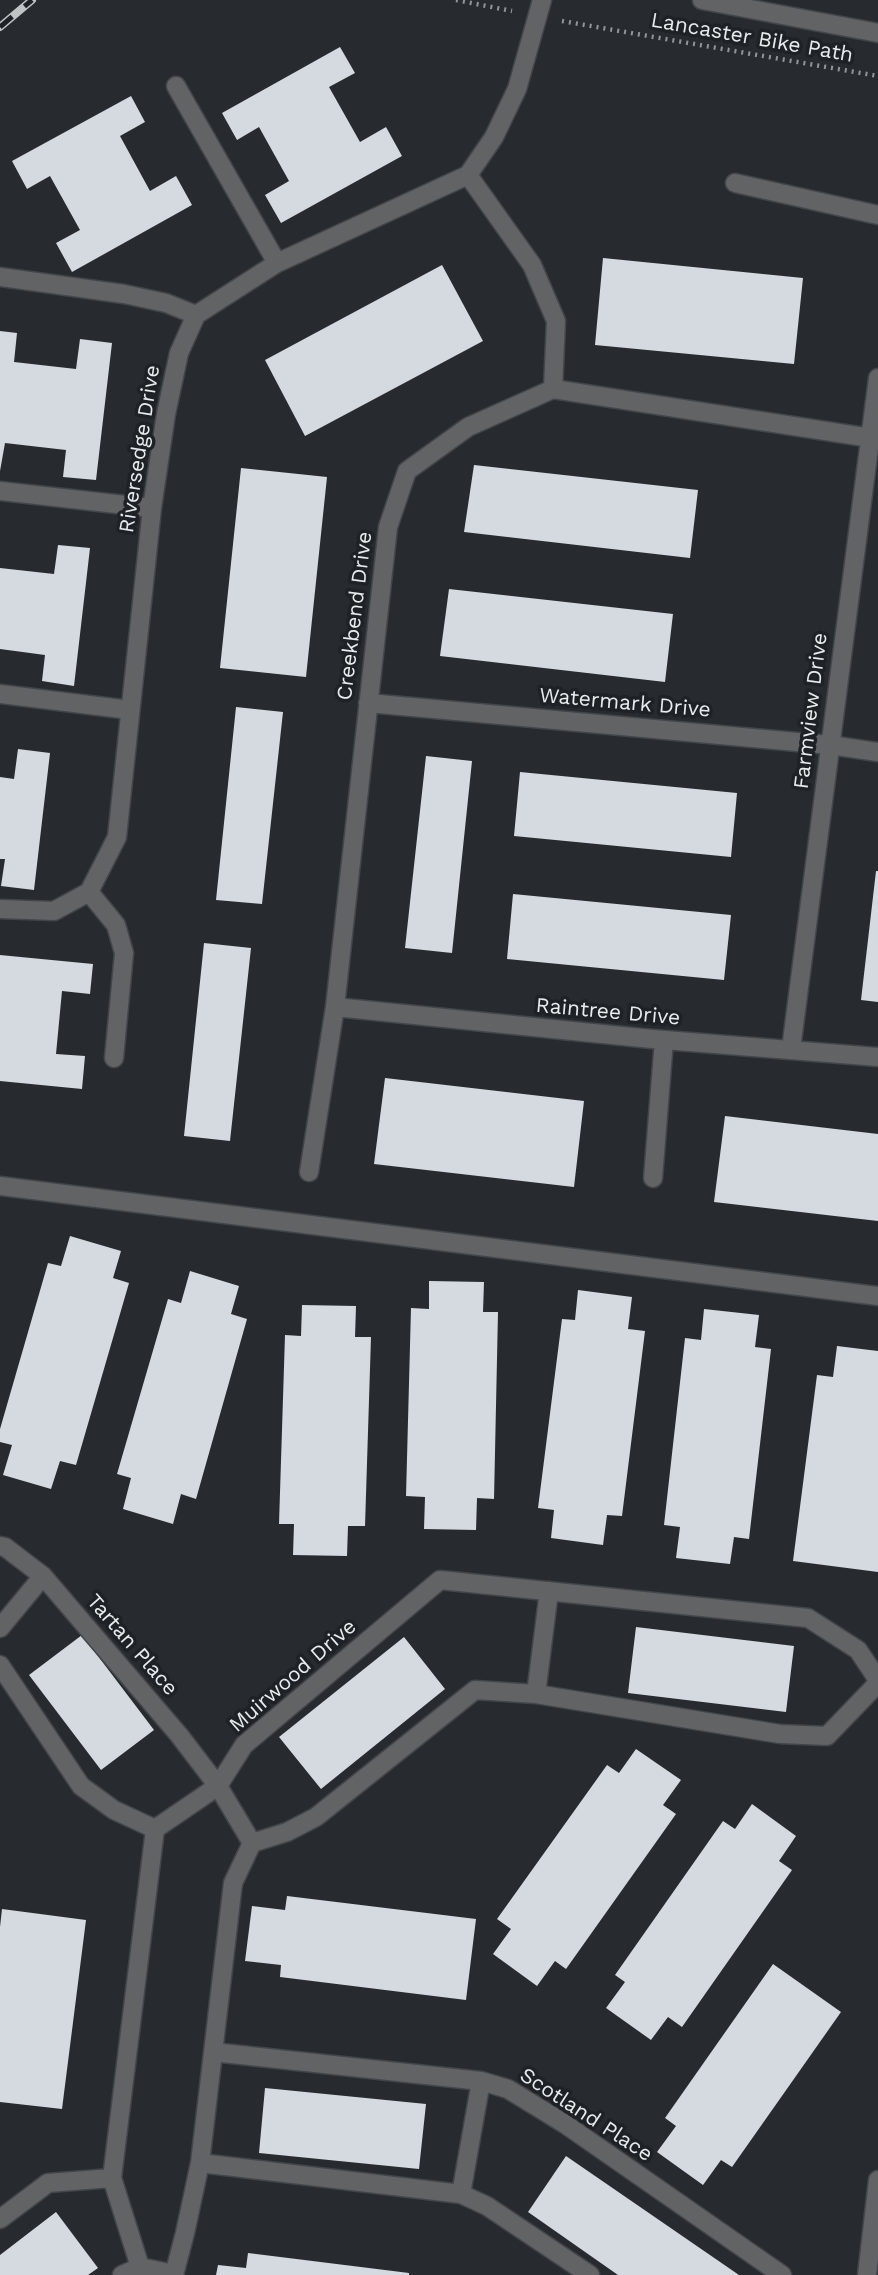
<!DOCTYPE html>
<style>
body{margin:0}
canvas{display:block;background:#272b30}
</style>
<canvas width="878" height="2275"></canvas>
<script>
const ctx = document.querySelector('canvas').getContext('2d');
ctx.lineJoin = 'round';
function fill(path, color) { ctx.fillStyle = color; ctx.fill(path, 'evenodd'); }
const poly = rows => new Path2D(rows.map(r => 'M' + r).join(''));
function strokePath(path, color, width, dash) { ctx.strokeStyle = color; ctx.lineWidth = width; ctx.lineCap = dash ? 'butt' : 'round'; ctx.setLineDash(dash || []); ctx.stroke(path); }
function label(font, color, halo, rows, align = 'center') {
  ctx.font = font + ' "Work Sans",sans-serif'; ctx.lineWidth = 7; ctx.setLineDash([]); ctx.textBaseline = 'middle'; ctx.strokeStyle = halo; ctx.fillStyle = color; for (const [text, x, y, turn = 0] of rows) {
    ctx.save(); ctx.translate(x, y); ctx.rotate((+turn || 0) * Math.PI / 180); ctx.textAlign = isNaN(turn) ? turn : align; if (halo) ctx.strokeText(text, 0, 0); ctx.fillText(text, 0, 0); ctx.restore();
  }
}
fill(poly([
 [340,47,355,73,329,87,360,142,386,127,402,156,281,223,265,195,289,181,259,127,237,140,222,113],
 [131,96,145,122,120,136,150,191,176,176,192,205,72,272,56,243,80,230,50,176,27,189,12,161],
 [603,258,803,278,794,364,595,345],
 [442,265,483,341,305,436,265,360],
 [0,331,17,333,14,362,76,369,80,339,112,343,96,480,63,477,66,450,5,443,0,471],
 [474,465,698,490,690,558,464,532],
 [241,468,327,477,306,677,220,668],
 [58,545,90,548,74,686,42,681,45,655,0,649,0,568,54,574],
 [449,589,673,614,665,682,440,656],
 [236,707,283,712,262,904,216,900],
 [18,749,50,753,34,890,1,886,5,859,0,859,0,777,14,779],
 [426,756,472,761,452,953,405,948],
 [520,772,737,793,731,857,514,836],
 [876,871,878,871,878,1002,861,1000],
 [513,894,731,915,724,980,507,959],
 [204,943,251,948,230,1141,184,1136],
 [0,955,93,964,90,994,62,991,56,1054,85,1056,82,1089,0,1081],
 [385,1078,584,1101,574,1187,374,1164],
 [725,1116,878,1134,878,1221,714,1202],
 [70,1236,121,1251,113,1278,129,1283,76,1465,60,1461,51,1489,3,1475,12,1445,0,1442,0,1429,48,1263,61,1266],
 [190,1271,239,1286,231,1314,247,1319,196,1499,181,1494,173,1524,123,1509,131,1478,117,1474,168,1299,181,1303],
 [429,1281,484,1282,483,1312,498,1312,494,1499,477,1498,476,1530,424,1529,425,1497,406,1496,411,1308,429,1309],
 [578,1290,632,1297,628,1329,645,1331,622,1516,607,1515,603,1545,551,1538,554,1510,538,1508,562,1319,575,1320],
 [302,1305,356,1306,355,1337,371,1337,365,1526,348,1526,347,1556,293,1555,294,1524,279,1524,285,1335,301,1336],
 [704,1309,759,1315,755,1347,771,1349,749,1539,734,1537,730,1564,676,1558,680,1527,664,1525,685,1338,701,1340],
 [837,1346,878,1351,878,1572,793,1561,817,1375,833,1377],
 [636,1627,794,1646,786,1712,628,1693],
 [82,1635,154,1730,101,1770,29,1675],
 [404,1637,445,1689,321,1789,279,1737],
 [636,1749,681,1780,663,1805,676,1814,566,1969,555,1961,537,1986,493,1954,511,1929,497,1919,607,1765,619,1773],
 [752,1804,796,1836,779,1861,792,1870,682,2027,668,2017,651,2040,606,2008,625,1982,615,1975,723,1821,735,1829],
 [287,1896,476,1919,466,2000,280,1977,281,1965,245,1961,252,1906,285,1910],
 [2,1909,86,1920,62,2109,0,2102,0,1927],
 [773,1964,841,2012,732,2167,721,2160,703,2185,657,2152,676,2126,665,2118],
 [265,2088,426,2104,419,2169,259,2153],
 [566,2156,739,2275,618,2275,528,2212],
 [56,2212,98,2268,88,2275,0,2275,0,2255],
 [248,2253,409,2273,409,2275,216,2275,218,2265,246,2268]
]), '#d4dadf');
const minor = poly([
 [542,0,517,89,494,137,468,175,532,265,556,321,553,389],
 [702,0,878,33],
 [176,86,277,263],
 [735,183,878,215],
 [0,277,124,294,166,303,196,315],
 [0,491,152,508],
 [0,694,130,710],
 [368,703,830,745,878,752],
 [89,892,117,837,152,508,166,414,179,353,196,315,277,263,468,175],
 [89,892,116,925,124,953,114,1058],
 [0,909,54,911,89,892],
 [335,1007,652,1039,878,1057],
 [791,1049,878,378],
 [309,1172,335,1007,388,527,407,471,468,427,553,389,871,438],
 [653,1178,664,1040],
 [0,1186,878,1296],
 [0,1546,5,1547,43,1576,179,1735,218,1786,155,1829,112,2178],
 [0,1628,43,1576],
 [0,1665,81,1786,114,1810,155,1829],
 [536,1694,549,1591],
 [252,1843,287,1832,316,1817,475,1690,536,1694,780,1734,827,1736,878,1683],
 [213,2052,481,2081,508,2089,565,2124,782,2275],
 [200,2163,461,2194,487,2206,590,2275],
 [461,2194,481,2081],
 [0,2219,48,2183,112,2178,140,2267],
 [122,2275,140,2267,174,2274],
 [174,2275,185,2233,200,2163,233,1883,252,1843,218,1786,244,1745,440,1580,808,1618,858,1650,878,1680],
 [867,2275,878,2180]
]);
strokePath(minor, '#42464b', 21);
strokePath(poly([
 [456,0,512,11],
 [562,21,878,76]
]), '#919599', 4.5, [2, 5]);
strokePath(minor, '#616365', 18);
const rail = poly([
 [0,27,32,0]
]);
strokePath(rail, '#c0c3c6', 8);
strokePath(rail, '#1e2226', 5, [16]);
label('21px', '#e9ecef', '#1e2226', [
 ["Lancaster Bike Path",752,38,10],
 ["Riversedge Drive",140,449,-81],
 ["Creekbend Drive",355,616,-83],
 ["Watermark Drive",625,703,5],
 ["Farmview Drive",811,711,-83],
 ["Raintree Drive",608,1012,5],
 ["Tartan Place",132,1645,49],
 ["Muirwood Drive",293,1676,-41],
 ["Scotland Place",586,2115,33]
]);
</script>
